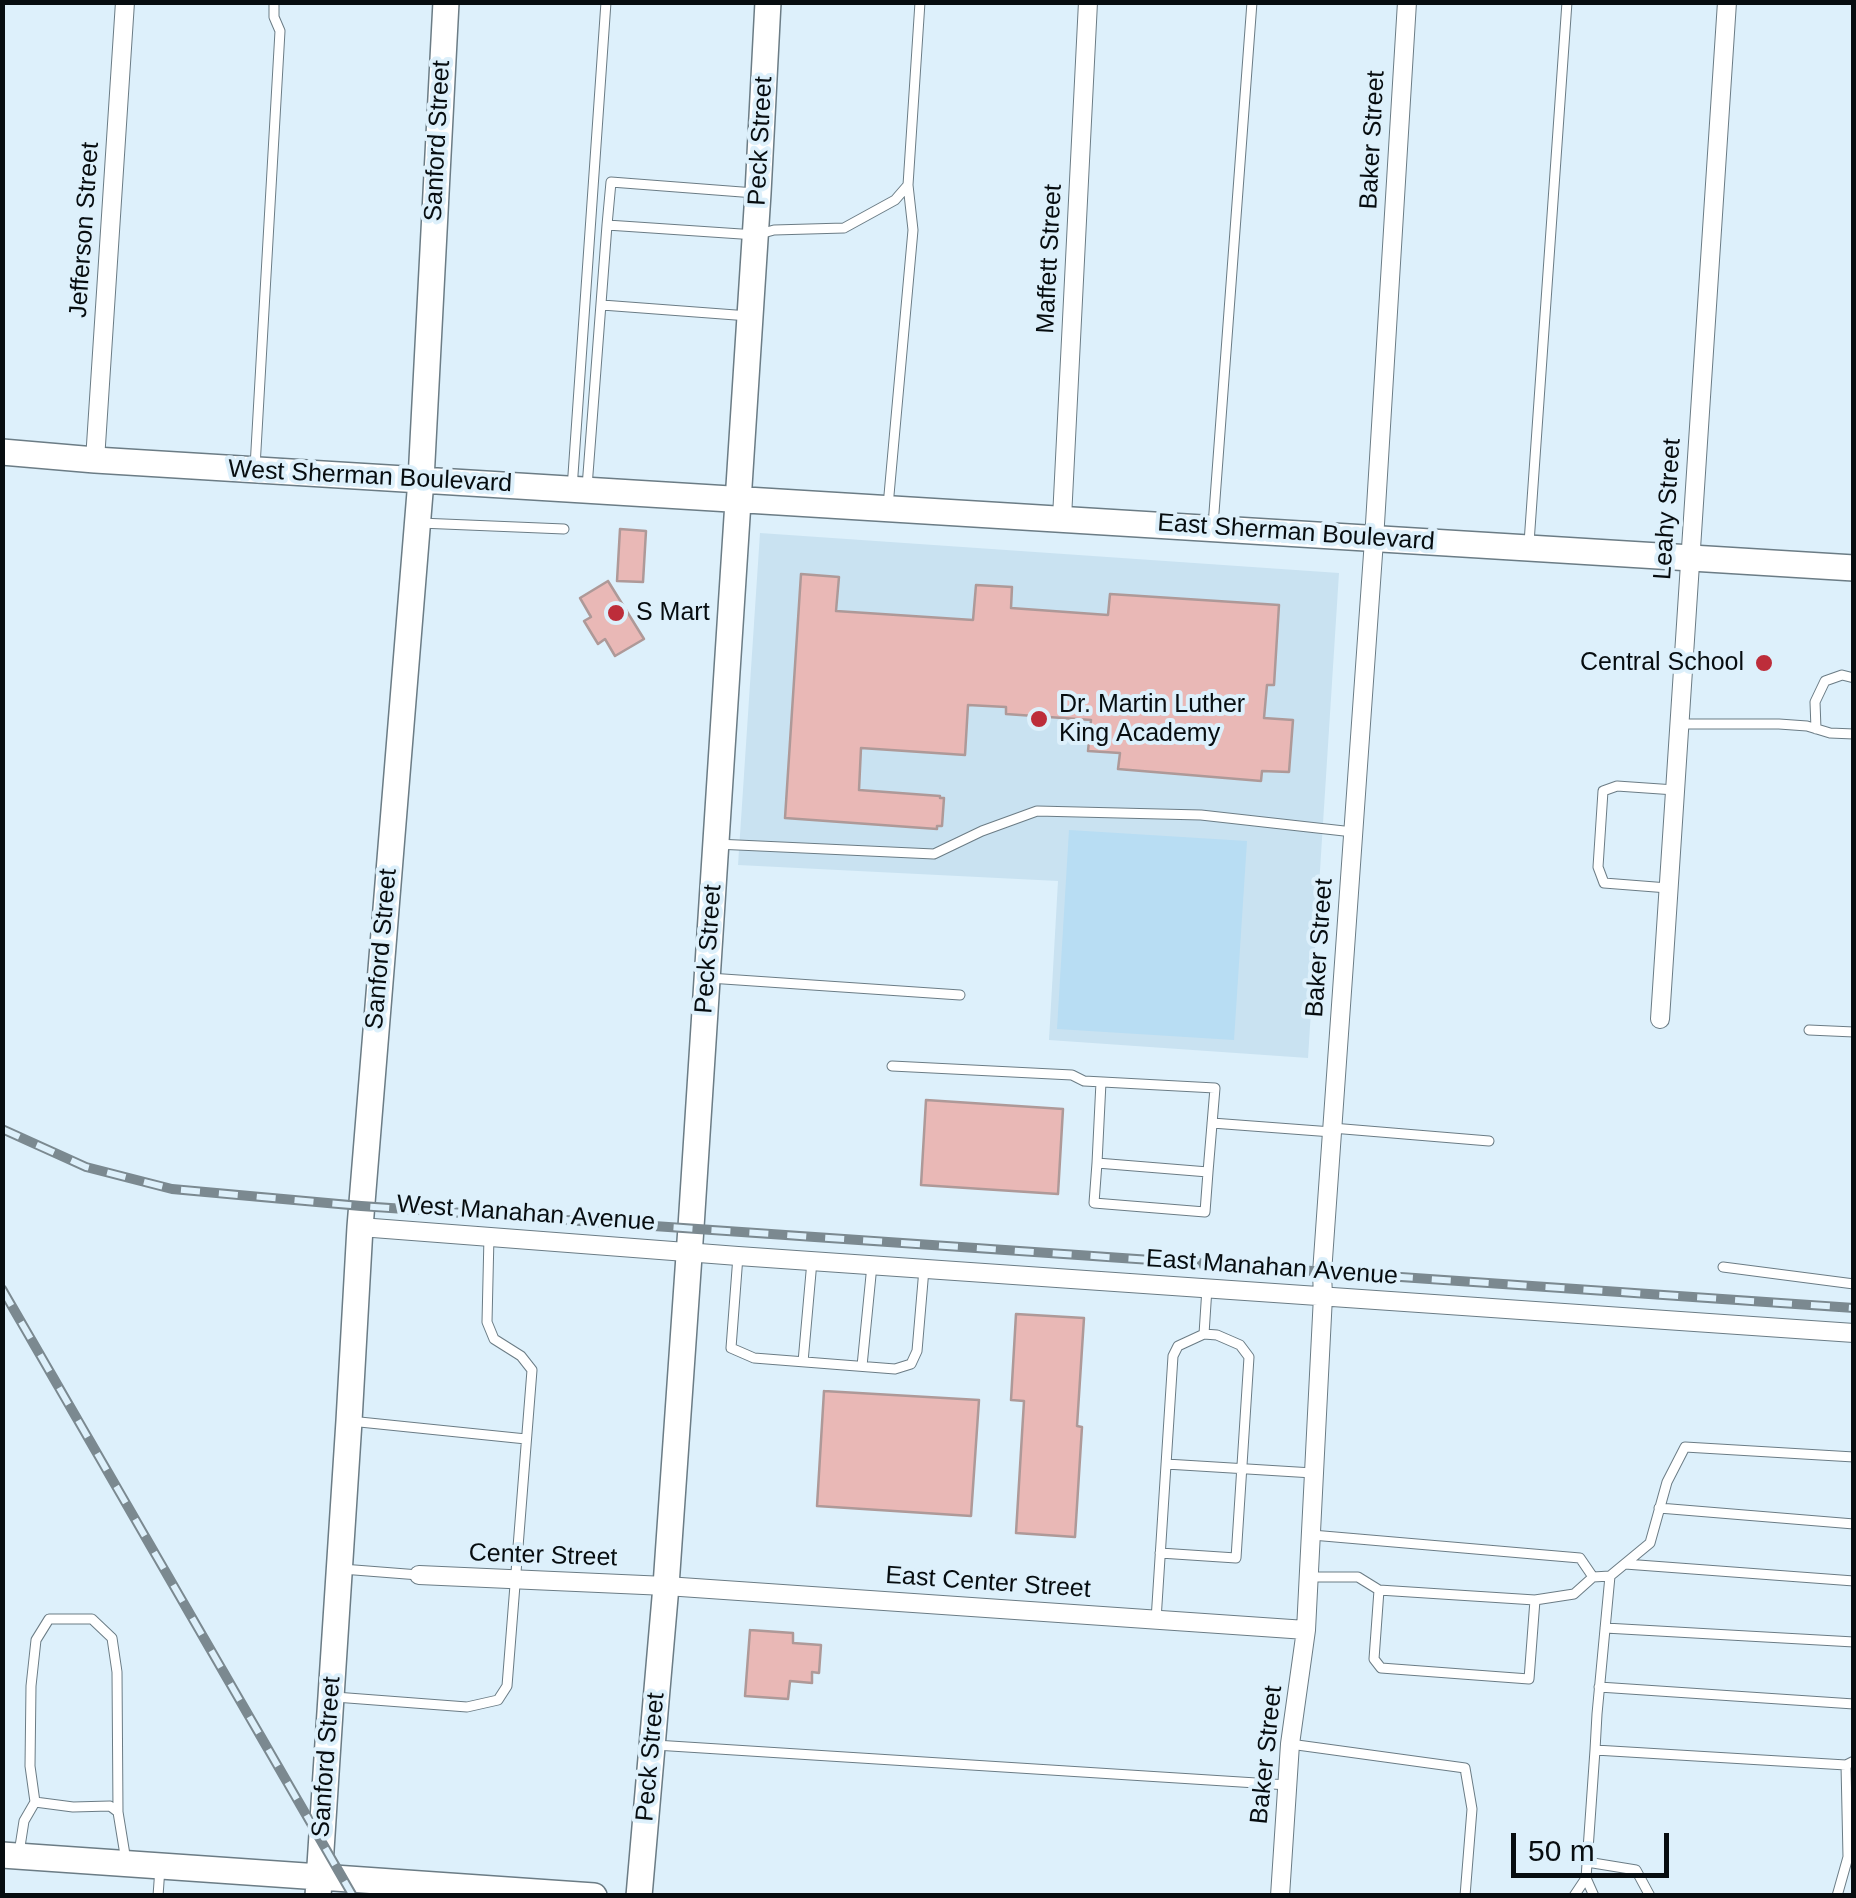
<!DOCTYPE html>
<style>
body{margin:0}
#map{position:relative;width:1856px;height:1898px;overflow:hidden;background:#ddf0fb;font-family:Helvetica,sans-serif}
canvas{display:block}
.frame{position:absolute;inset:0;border:5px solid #070d10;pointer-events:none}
.scale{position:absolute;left:1511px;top:1833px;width:158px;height:45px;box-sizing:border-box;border:5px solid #070d10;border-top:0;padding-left:12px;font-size:30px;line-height:35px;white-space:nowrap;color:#070d10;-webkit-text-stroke:8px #ddf0fb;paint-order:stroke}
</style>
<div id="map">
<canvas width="1856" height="1898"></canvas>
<div class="frame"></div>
<div class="scale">50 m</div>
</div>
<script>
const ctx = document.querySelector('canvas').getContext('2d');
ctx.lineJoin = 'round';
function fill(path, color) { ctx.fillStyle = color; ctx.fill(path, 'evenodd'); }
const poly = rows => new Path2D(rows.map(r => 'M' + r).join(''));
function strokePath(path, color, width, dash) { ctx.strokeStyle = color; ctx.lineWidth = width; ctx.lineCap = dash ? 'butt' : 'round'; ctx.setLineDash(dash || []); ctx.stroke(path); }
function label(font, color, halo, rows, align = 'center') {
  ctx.font = font + ' Helvetica,sans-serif'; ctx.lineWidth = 8; ctx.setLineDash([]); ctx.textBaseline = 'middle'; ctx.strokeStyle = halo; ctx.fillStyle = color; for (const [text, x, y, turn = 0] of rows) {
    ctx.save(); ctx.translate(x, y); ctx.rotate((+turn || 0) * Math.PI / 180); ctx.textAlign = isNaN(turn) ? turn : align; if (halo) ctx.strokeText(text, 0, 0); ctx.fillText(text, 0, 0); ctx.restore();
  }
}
fill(poly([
 [760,533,1339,573,1308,1058,1049,1040,1058,881,738,865]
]), '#c9e2f1');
fill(poly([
 [1069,830,1247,841,1234,1040,1057,1029]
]), '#b8ddf3');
const building = poly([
 [620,529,646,531,643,582,617,581,620,529],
 [801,574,839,577,836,611,973,620,976,585,1012,587,1011,608,1108,615,1110,594,1279,605,1274,685,1267,685,1264,718,1293,720,1289,772,1262,771,1261,781,1118,769,1120,753,1088,751,1091,720,1006,714,1006,707,968,705,965,755,861,748,859,790,940,796,940,798,944,798,942,826,937,826,937,829,785,818,801,574],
 [608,581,644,639,615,656,605,639,598,644,584,621,591,617,580,598,608,581],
 [926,1100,1063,1109,1058,1194,921,1185,926,1100],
 [1016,1314,1084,1318,1077,1426,1082,1427,1075,1537,1016,1533,1024,1401,1011,1400,1016,1314],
 [824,1391,979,1400,971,1516,817,1506,824,1391],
 [750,1630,793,1633,793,1643,821,1645,819,1673,812,1672,812,1683,790,1681,788,1699,745,1696,750,1630]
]);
fill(building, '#e9b8b6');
strokePath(building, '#ae9998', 2.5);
const lane = poly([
 [607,225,611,182,755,193],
 [602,305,749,316],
 [255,467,280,31,274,17,274,2],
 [587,487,607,225,756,235,774,230,844,228,895,200,908,185,920,2],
 [572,489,606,2],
 [888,506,913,230,908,185],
 [420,523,564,529],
 [1213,526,1252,2],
 [1529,543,1567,2],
 [1679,724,1779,724,1807,726,1830,733,1854,734],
 [1816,729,1815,702,1825,681,1842,675,1854,678],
 [716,844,934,854,982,831,1037,811,1201,815,1353,832],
 [1668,888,1604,883,1598,867,1603,791,1617,786,1675,790],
 [709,978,960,995],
 [1809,1030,1854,1032],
 [892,1066,1072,1075,1084,1081,1215,1088,1208,1172,1097,1163,1101,1082],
 [1212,1123,1332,1132],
 [1332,1128,1489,1141],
 [1097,1163,1094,1203,1205,1212,1208,1172],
 [738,1256,731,1348,754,1358,895,1369,911,1364,917,1351,924,1269],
 [1723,1267,1854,1284],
 [803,1362,812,1261],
 [862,1366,872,1265],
 [350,1421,526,1439],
 [1166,1464,1313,1473],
 [1659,1508,1854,1524],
 [1312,1535,1580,1558,1593,1577],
 [1160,1553,1236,1558,1249,1357,1240,1345,1217,1335,1204,1334],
 [1625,1564,1854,1581],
 [342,1569,419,1575],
 [1309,1577,1358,1577,1379,1590,1535,1600,1574,1594,1593,1577,1610,1576,1650,1543,1667,1482,1685,1447,1854,1457],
 [1379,1590,1374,1659,1381,1668,1529,1679,1535,1600],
 [1156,1620,1173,1356,1178,1346,1204,1334,1207,1288],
 [1605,1628,1854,1642],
 [1599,1687,1854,1704],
 [335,1697,467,1707,498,1700,507,1686,532,1370,521,1356,494,1339,487,1322,489,1236],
 [1290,1744,1465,1768,1472,1809,1465,1896],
 [655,1745,1288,1785],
 [1595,1750,1597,1714,1610,1576],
 [35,1802,30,1766,31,1686,36,1640,49,1619,92,1619,112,1638,117,1672,118,1812],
 [19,1853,24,1821,35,1802,73,1807,110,1806,118,1812,126,1861],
 [1587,1862,1636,1870,1650,1896],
 [1586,1878,1595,1750,1846,1765,1854,1761],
 [158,1896,160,1868],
 [1574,1896,1586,1878,1594,1896],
 [1837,1896,1848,1857,1846,1765]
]);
const street = poly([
 [95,460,125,2],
 [1062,518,1088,2],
 [1660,1019,1727,2],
 [360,1227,738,1256,1854,1333],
 [419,1575,666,1586,1306,1630],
 [1280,1896,1290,1744,1306,1630,1323,1296,1322,1273,1374,540,1407,2]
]);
const secondary = poly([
 [2,452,95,460,1854,568],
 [2,1855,594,1896],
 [318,1896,349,1421,360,1227,421,480,446,2],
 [639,1896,666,1586,691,1227,758,193,768,2]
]);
strokePath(lane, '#6b7c85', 11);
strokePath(street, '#6b7c85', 20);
strokePath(secondary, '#6b7c85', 28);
strokePath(lane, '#fff', 9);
strokePath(street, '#fff', 18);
strokePath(secondary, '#fff', 25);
const rail = poly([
 [2,1129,86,1167,172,1189,361,1206,1854,1308],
 [2,1289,353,1896]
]);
strokePath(rail, '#7b8990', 10);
strokePath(rail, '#ddf0fb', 6, [19]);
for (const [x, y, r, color] of [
 [616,613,10,"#bd2d3a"],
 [1764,663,10,"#bd2d3a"],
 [1039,719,10,"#bd2d3a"]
]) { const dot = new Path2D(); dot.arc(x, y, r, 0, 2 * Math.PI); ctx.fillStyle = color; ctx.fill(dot); strokePath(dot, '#ddf0fb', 4); }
label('25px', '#070d10', '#ddf0fb', [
 ["Baker Street",1373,140,-87],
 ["Sanford Street",438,141,-87],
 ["Peck Street",761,141,-87],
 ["Jefferson Street",85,230,-86],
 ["Maffett Street",1050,259,-87],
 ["West Sherman Boulevard",370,477,3],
 ["Leahy Street",1668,509,-86],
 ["East Sherman Boulevard",1296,533,4],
 ["Baker Street",1320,948,-86],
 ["Sanford Street",382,949,-85],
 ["Peck Street",709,949,-86],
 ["West Manahan Avenue",526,1214,4],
 ["East Manahan Avenue",1272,1268,4],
 ["Center Street",543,1556,2],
 ["East Center Street",988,1583,4],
 ["Baker Street",1267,1755,-84],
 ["Sanford Street",327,1757,-86],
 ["Peck Street",651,1757,-85]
]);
label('25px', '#070d10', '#ddf0fb', [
 ["S Mart",636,613],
 ["Central School",1744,663,"right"],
 ["Dr. Martin Luther",1059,705],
 ["King Academy",1059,734]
], 'left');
</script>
